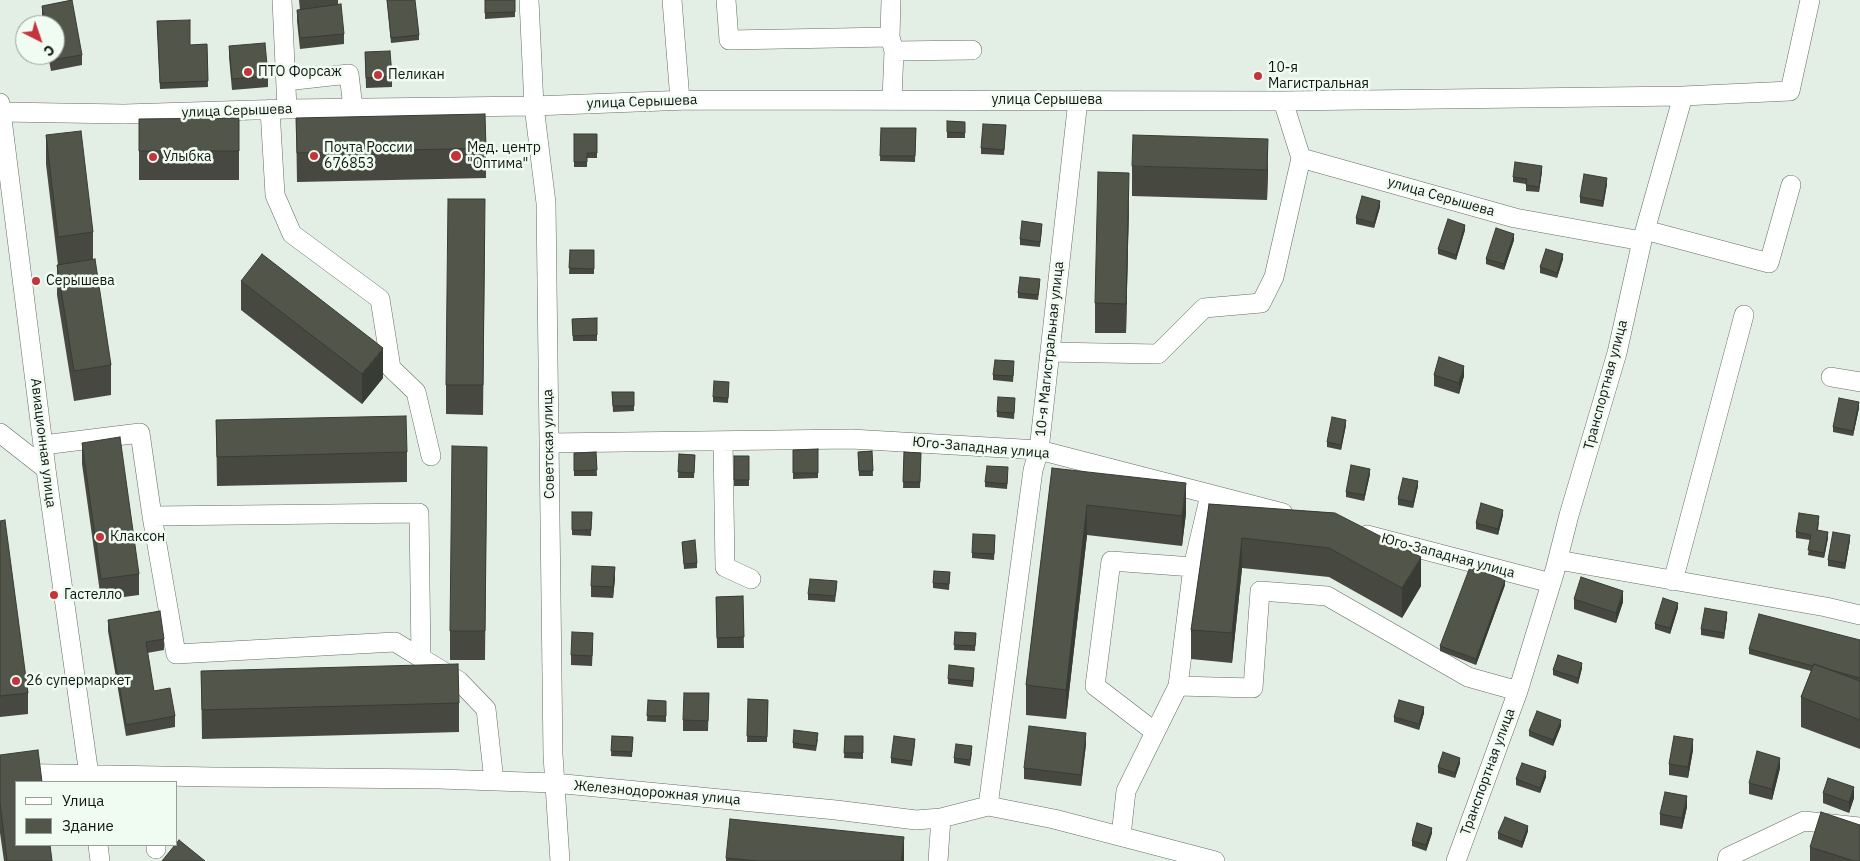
<!DOCTYPE html>
<meta charset="utf-8">
<style>
body{margin:0}
#map{position:relative;width:1860px;height:861px;overflow:hidden;background:#e3eee4;font-family:"IBM Plex Sans",sans-serif}
canvas{display:block}
.legend{position:absolute;left:15px;top:781px;width:162px;height:65px;box-sizing:border-box;background:#f0fbf1;border:1px solid #979f98;margin:0;padding:6px 9px;list-style:none;font-size:15px;color:#121612}
.legend li{display:flex;align-items:center;gap:10px;height:25px}
.legend b{width:25px;border:1px solid #979f98}
.north{position:absolute;left:15px;top:15px;width:50px;height:50px;box-sizing:border-box;background:#f0fbf1;border:1px solid #979f98;border-radius:50%;rotate:139deg;font-size:14px;font-weight:700;line-height:20px;text-align:center;color:#121612}
.north::after{content:'';display:block;margin:auto;width:18px;height:22px;background:#c4343c;clip-path:polygon(50% 0,100% 100%,50% 72%,0 100%)}
</style>
<div id="map">
<canvas width="1860" height="861"></canvas>
<ul class="legend">
<li><b style="height:6px;background:#fff"></b>Улица</li>
<li><b style="height:14px;background:#52554a"></b>Здание</li>
</ul>
<div class="north">С</div>
</div>
<script>
const ctx = document.querySelector('canvas').getContext('2d');
ctx.lineJoin = 'round';
const poly = rows => new Path2D(rows.map(r => 'M' + r).join(''));
function strokePath(path, color, width, dash) { ctx.strokeStyle = color; ctx.lineWidth = width; ctx.lineCap = dash ? 'butt' : 'round'; ctx.setLineDash(dash || []); ctx.stroke(path); }
function fill(path, color) { ctx.fillStyle = color; ctx.fill(path, 'evenodd'); }
function label(font, color, halo, rows, align = 'center') {
  ctx.font = font + ' "IBM Plex Sans",sans-serif'; ctx.lineWidth = 5; ctx.setLineDash([]); ctx.textBaseline = 'middle'; ctx.strokeStyle = halo; ctx.fillStyle = color; for (const [text, x, y, turn = 0] of rows) {
    ctx.save(); ctx.translate(x, y); ctx.rotate((+turn || 0) * Math.PI / 180); ctx.textAlign = isNaN(turn) ? turn : align; if (halo) ctx.strokeText(text, 0, 0); ctx.fillText(text, 0, 0); ctx.restore();
  }
}
const minor = poly([
 [282,0,287,109],
 [529,0,534,106,546,203,553,755,560,861],
 [672,0,680,100],
 [726,0,729,40,890,37],
 [891,0,890,37,894,51,892,99],
 [894,51,972,50],
 [286,81,349,74,353,108],
 [1283,101,1301,158,1515,218,1642,241],
 [0,103,47,477,90,782],
 [270,109,275,195,292,234,380,299,391,368,416,392,431,456],
 [1,112,124,114,287,109,534,106,688,100,1283,101,1683,96,1790,91,1810,0],
 [1645,230,1769,263,1791,185],
 [1050,352,1158,354,1204,308,1261,303,1274,277,1301,158],
 [1831,377,1860,382],
 [0,433,46,469],
 [723,441,725,567,751,579],
 [549,443,851,439,1039,450,1283,513],
 [43,445,140,433,152,516],
 [1367,535,1551,583,1558,560,1826,607,1860,615],
 [1673,581,1744,315],
 [421,658,395,642,176,654,152,516,419,513,421,658,459,681,486,709,494,781],
 [1178,686,1253,688,1260,591,1327,596,1468,677,1518,691],
 [1155,732,1095,686,1111,561,1193,567],
 [0,773,214,777,439,779,554,783,836,810,916,820,941,818,988,806,1054,819,1215,861],
 [988,806,1033,470,1039,450,1078,100],
 [1121,836,1126,791,1178,686,1193,567,1210,495],
 [98,845,100,861],
 [156,845,156,849],
 [938,861,941,818],
 [1456,861,1518,691,1554,574,1569,515,1617,353,1642,241,1683,96],
 [1727,861,1728,857,1804,821,1860,827]
]);
strokePath(minor, '#646d64', 20);
strokePath(minor, '#fff', 19);
fill(poly([
 [299,0,338,0,338,5,344,34,344,44,300,49,297,21,297,10,300,10],
 [387,0,419,35,419,40,391,43],
 [485,0,515,0,515,17,485,19],
 [42,6,82,55,82,65,51,71,48,55,55,55,55,25,43,25,42,16],
 [157,21,190,45,207,44,208,87,160,89],
 [229,46,268,76,268,87,232,90,229,57],
 [365,52,392,76,392,87,366,88],
 [239,118,239,180,139,180,139,119],
 [296,118,486,148,486,178,297,182],
 [947,121,965,122,965,138,947,138],
 [1006,125,1004,155,981,154,981,148],
 [881,128,916,128,915,162,880,161],
 [574,134,597,134,597,158,587,158,587,167,574,167],
 [46,135,93,232,93,259,111,365,111,395,74,401,57,295,57,265,58,265,46,164],
 [1132,166,1268,169,1267,200,1132,196],
 [1542,171,1539,192,1526,191,1526,184,1513,182,1513,177],
 [1607,184,1603,207,1580,203,1580,197],
 [1129,203,1126,333,1095,333,1095,303],
 [1380,207,1374,228,1356,224,1356,218],
 [485,229,483,415,446,414,446,385],
 [1042,229,1040,247,1020,245,1020,239],
 [1465,230,1456,260,1438,254,1438,249],
 [1514,240,1504,270,1486,264,1486,259],
 [570,250,594,250,594,274,569,274],
 [1563,259,1557,278,1540,273,1540,267],
 [241,281,383,378,362,404,241,310],
 [1040,284,1038,300,1018,298,1018,293],
 [597,318,597,341,573,341,572,319],
 [1014,367,1013,382,993,380,993,375],
 [1434,375,1464,376,1459,394,1434,386],
 [729,388,728,403,713,402,713,397],
 [612,392,634,392,634,411,613,412],
 [1015,403,1014,419,997,417,997,412],
 [1859,408,1853,436,1833,432,1833,427],
 [216,420,407,452,407,482,217,486],
 [1346,425,1341,450,1327,447,1327,442],
 [82,443,139,574,139,595,101,600,82,464],
 [487,447,485,660,450,660,450,631],
 [818,449,818,478,793,479,793,450],
 [872,451,873,476,859,476,858,452],
 [596,452,597,476,574,476,574,453],
 [904,452,921,453,920,488,903,488],
 [679,454,695,455,694,478,678,478],
 [734,456,749,456,749,486,734,486],
 [1052,468,1186,513,1182,546,1087,535,1066,719,1026,715,1026,685],
 [1008,473,1007,489,985,487,985,482],
 [1370,474,1364,501,1346,497,1346,492],
 [1418,486,1413,508,1398,505,1398,499],
 [1209,504,1335,513,1421,586,1402,618,1329,577,1242,568,1232,663,1191,659,1191,630],
 [572,512,592,512,591,536,572,535],
 [1503,515,1498,535,1476,529,1476,523],
 [0,521,28,693,28,714,0,717],
 [1819,522,1818,530,1828,538,1824,558,1808,555,1810,540,1796,538,1796,532],
 [995,540,994,560,972,558,972,553],
 [1850,540,1845,569,1828,566,1828,560],
 [682,542,697,563,697,568,684,569],
 [950,572,949,590,933,588,933,583],
 [615,578,613,598,591,597,591,586],
 [1505,585,1476,665,1440,651,1440,646],
 [837,586,835,602,808,600,808,594],
 [743,596,744,648,717,648,716,597],
 [1574,599,1623,602,1616,623,1574,609],
 [1678,608,1670,634,1655,629,1655,624],
 [1727,617,1724,639,1701,635,1701,629],
 [108,620,164,639,164,650,147,653,154,691,175,716,175,727,126,736,108,631],
 [955,632,976,633,975,651,954,650],
 [1860,640,1860,749,1801,727,1801,697,1811,671,1749,654,1749,649],
 [593,644,592,666,571,665,571,655],
 [1582,668,1578,684,1553,675,1553,670],
 [201,671,459,703,459,732,202,739],
 [974,673,973,687,948,684,948,679],
 [709,693,708,731,683,731,683,720],
 [748,699,768,700,767,742,747,742],
 [648,700,666,701,666,722,647,721],
 [1424,713,1419,730,1394,722,1394,717],
 [1561,726,1553,746,1529,736,1529,731],
 [612,736,633,737,632,757,611,756],
 [845,736,863,736,863,759,844,758],
 [818,739,816,751,793,748,793,743],
 [915,744,912,766,891,763,891,758],
 [1086,744,1081,786,1024,779,1024,768],
 [1693,750,1688,778,1669,775,1669,764],
 [972,752,970,766,954,763,954,758],
 [0,755,52,861,4,861,0,833],
 [1460,763,1455,778,1438,773,1438,767],
 [1780,768,1772,800,1749,794,1749,783],
 [1546,777,1540,793,1516,785,1516,779],
 [1823,793,1854,798,1849,813,1823,803],
 [1687,807,1682,829,1660,825,1660,814],
 [1528,831,1522,848,1498,839,1498,833],
 [1432,833,1426,851,1412,846,1412,841],
 [1810,847,1860,861,1810,861],
 [726,858,904,861,726,861]
]), '#474940');
fill(poly([
 [1268,139,1268,169,1267,200,1267,170],
 [1542,166,1542,171,1539,192,1539,187],
 [1129,173,1129,203,1126,333,1126,304],
 [1607,178,1607,184,1603,207,1603,201],
 [1380,201,1380,207,1374,228,1374,223],
 [1465,225,1465,230,1456,260,1456,255],
 [1514,234,1514,240,1504,270,1504,264],
 [1563,254,1563,259,1557,278,1557,273],
 [383,348,383,378,362,404,362,374],
 [1464,366,1464,376,1459,394,1459,383],
 [1859,402,1859,408,1853,436,1853,431],
 [1346,420,1346,425,1341,450,1341,445],
 [1370,469,1370,474,1364,501,1364,495],
 [1418,481,1418,486,1413,508,1413,502],
 [1186,483,1186,513,1182,546,1182,516],
 [1087,505,1087,535,1066,719,1066,690],
 [1503,510,1503,515,1498,535,1498,529],
 [1828,532,1828,538,1824,558,1824,553],
 [1850,535,1850,540,1845,569,1845,563],
 [1242,538,1242,568,1232,663,1232,633],
 [1421,557,1421,586,1402,618,1402,588],
 [615,567,615,578,613,598,613,587],
 [1505,580,1505,585,1476,665,1476,659],
 [1623,591,1623,602,1616,623,1616,613],
 [1678,603,1678,608,1670,634,1670,628],
 [1727,612,1727,617,1724,639,1724,633],
 [1582,663,1582,668,1578,684,1578,678],
 [1424,707,1424,713,1419,730,1419,724],
 [1561,720,1561,726,1553,746,1553,740],
 [1086,733,1086,744,1081,786,1081,775],
 [1693,739,1693,750,1688,778,1688,767],
 [1460,758,1460,763,1455,778,1455,773],
 [1780,758,1780,768,1772,800,1772,789],
 [1546,771,1546,777,1540,793,1540,788],
 [1854,787,1854,798,1849,813,1849,802],
 [1687,796,1687,807,1682,829,1682,818],
 [1528,826,1528,831,1522,848,1522,842],
 [1432,828,1432,833,1426,851,1426,845],
 [904,837,904,861,901,861]
]), '#393c34');
const building = poly([
 [72,0,82,55,51,60,50,55,55,55,55,25,45,25,42,6,72,0],
 [387,0,415,0,419,35,391,38,387,0],
 [485,0,515,0,515,12,485,13,485,0],
 [341,4,344,34,300,38,297,10,341,4],
 [190,20,190,45,207,44,208,81,160,83,157,21,190,20],
 [265,43,268,76,232,79,229,46,265,43],
 [390,51,392,76,366,78,365,52,390,51],
 [485,114,486,148,297,153,296,118,485,114],
 [239,118,239,151,139,151,139,119,239,118],
 [947,121,965,122,965,133,947,132,947,121],
 [983,124,1006,125,1004,150,981,148,983,124],
 [881,128,916,128,915,156,880,156,881,128],
 [81,131,93,232,58,237,46,135,81,131],
 [574,134,597,134,597,153,587,153,587,162,574,162,574,134],
 [1133,135,1268,139,1267,170,1132,166,1133,135],
 [1515,162,1542,166,1539,187,1526,185,1527,179,1513,177,1515,162],
 [1098,172,1129,173,1126,304,1095,303,1098,172],
 [1584,174,1607,178,1603,201,1580,197,1584,174],
 [1362,196,1380,201,1374,223,1356,218,1362,196],
 [448,199,485,199,483,385,446,385,448,199],
 [1448,219,1465,225,1456,255,1438,249,1448,219],
 [1022,221,1042,224,1040,242,1020,239,1022,221],
 [1496,228,1514,234,1504,264,1486,259,1496,228],
 [1546,249,1563,254,1557,273,1540,267,1546,249],
 [570,250,594,250,594,269,569,268,570,250],
 [262,254,383,348,362,374,241,281,262,254],
 [95,259,111,365,74,371,57,265,95,259],
 [1020,277,1040,279,1038,295,1018,293,1020,277],
 [597,318,597,335,573,336,572,319,597,318],
 [1439,357,1464,366,1459,383,1434,375,1439,357],
 [995,360,1014,361,1013,376,993,375,995,360],
 [714,381,729,382,728,398,713,397,714,381],
 [612,392,634,392,634,406,613,406,612,392],
 [998,397,1015,398,1014,413,997,412,998,397],
 [1839,398,1859,402,1853,431,1833,427,1839,398],
 [406,416,407,452,217,457,216,420,406,416],
 [1332,417,1346,420,1341,445,1327,442,1332,417],
 [120,437,139,574,101,579,82,443,120,437],
 [452,446,487,447,485,631,450,631,452,446],
 [818,449,818,473,793,473,793,450,818,449],
 [872,451,873,471,859,471,858,452,872,451],
 [596,452,597,470,574,471,574,453,596,452],
 [904,452,921,453,920,482,903,482,904,452],
 [679,454,695,455,694,473,678,472,679,454],
 [734,456,749,456,749,480,734,480,734,456],
 [1351,465,1370,469,1364,495,1346,492,1351,465],
 [987,466,1008,467,1007,484,985,482,987,466],
 [1052,468,1186,483,1182,516,1087,505,1066,690,1026,685,1052,468],
 [1403,478,1418,481,1413,502,1398,499,1403,478],
 [1481,503,1503,510,1498,529,1476,523,1481,503],
 [1209,504,1335,513,1421,557,1402,588,1329,548,1242,538,1232,633,1191,630,1209,504],
 [572,512,592,512,591,530,572,530,572,512],
 [1799,513,1819,516,1817,530,1828,532,1824,553,1808,550,1811,535,1796,532,1799,513],
 [5,520,28,693,0,696,0,521,5,520],
 [1833,532,1850,535,1845,563,1828,560,1833,532],
 [973,534,995,535,994,554,972,553,973,534],
 [695,540,697,563,684,564,682,542,695,540],
 [592,566,615,567,613,587,591,586,592,566],
 [1470,567,1505,580,1476,659,1440,646,1470,567],
 [934,571,950,572,949,584,933,583,934,571],
 [1581,577,1623,591,1616,613,1574,599,1581,577],
 [810,579,837,581,835,596,808,594,810,579],
 [743,596,744,637,717,638,716,597,743,596],
 [1663,598,1678,603,1670,628,1655,624,1663,598],
 [1705,608,1727,612,1724,633,1701,629,1705,608],
 [160,611,164,639,146,642,154,691,170,688,175,716,126,725,108,620,160,611],
 [1759,614,1860,640,1860,678,1831,670,1814,664,1813,666,1749,649,1759,614],
 [572,632,593,633,592,656,571,655,572,632],
 [955,632,976,633,975,646,954,645,955,632],
 [1558,655,1582,663,1578,678,1553,670,1558,655],
 [458,664,459,703,202,710,201,671,458,664],
 [1814,664,1860,681,1860,720,1801,697,1814,664],
 [949,665,974,668,973,681,948,679,949,665],
 [684,693,709,693,708,721,683,720,684,693],
 [748,699,768,700,767,737,747,736,748,699],
 [648,700,666,701,666,716,647,716,648,700],
 [1399,700,1424,707,1419,724,1394,717,1399,700],
 [1537,711,1561,720,1553,740,1529,731,1537,711],
 [1029,726,1086,733,1081,775,1024,768,1029,726],
 [794,730,818,733,816,746,793,743,794,730],
 [612,736,633,737,632,752,611,751,612,736],
 [845,736,863,736,863,753,844,753,845,736],
 [894,736,915,739,912,761,891,758,894,736],
 [1674,736,1693,739,1688,767,1669,764,1674,736],
 [956,744,972,746,970,760,954,758,956,744],
 [38,750,42,782,16,782,16,845,50,845,52,861,7,861,0,803,0,755,38,750],
 [1757,751,1780,758,1772,789,1749,783,1757,751],
 [1443,752,1460,758,1455,773,1438,767,1443,752],
 [1522,763,1546,771,1540,788,1516,779,1522,763],
 [1828,778,1854,787,1849,802,1823,793,1828,778],
 [1665,792,1687,796,1682,818,1660,814,1665,792],
 [1821,812,1860,825,1860,861,1854,861,1810,847,1821,812],
 [1505,817,1528,826,1522,842,1498,833,1505,817],
 [730,819,904,837,901,861,758,861,726,858,730,819],
 [1417,823,1432,828,1426,845,1412,841,1417,823],
 [179,840,205,861,162,861,179,840]
]);
fill(building, '#52554a');
strokePath(building, '#393c34', 1);
for (const [x, y, r, color] of [
 [248,72,5,"#c4343c"],
 [378,75,5,"#c4343c"],
 [1258,76,5,"#c4343c"],
 [314,156,5,"#c4343c"],
 [456,156,6,"#c4343c"],
 [153,157,5,"#c4343c"],
 [36,281,5,"#c4343c"],
 [100,537,5,"#c4343c"],
 [54,595,5,"#c4343c"],
 [16,681,5,"#c4343c"]
]) { const dot = new Path2D(); dot.arc(x, y, r, 0, 2 * Math.PI); ctx.fillStyle = color; ctx.fill(dot); strokePath(dot, '#f0fbf1', 2); }
label('14px', '#121612', '#f0fbf1', [
 ["10-я",1268,68],
 ["Магистральная",1268,84],
 ["ПТО Форсаж",258,72],
 ["Пеликан",388,75],
 ["Почта России",324,148],
 ["676853",324,164],
 ["Мед. центр",467,148],
 ["\"Оптима\"",467,164],
 ["Улыбка",163,157],
 ["Серышева",46,281],
 ["Клаксон",110,537],
 ["Гастелло",64,595],
 ["26 супермаркет",26,681]
], 'left');
label('14px', '#121612', '#f0fbf1', [
 ["улица Серышева",1047,100],
 ["улица Серышева",642,102,-2],
 ["улица Серышева",237,111,-2],
 ["улица Серышева",1441,197,16],
 ["10-я Магистральная улица",1050,349,-84],
 ["Транспортная улица",1606,385,-75],
 ["Авиационная улица",43,443,83],
 ["Советская улица",549,444,-91],
 ["Юго-Западная улица",981,448,5],
 ["Юго-Западная улица",1448,556,15],
 ["Транспортная улица",1488,772,-70],
 ["Железнодорожная улица",657,793,5]
]);
</script>
